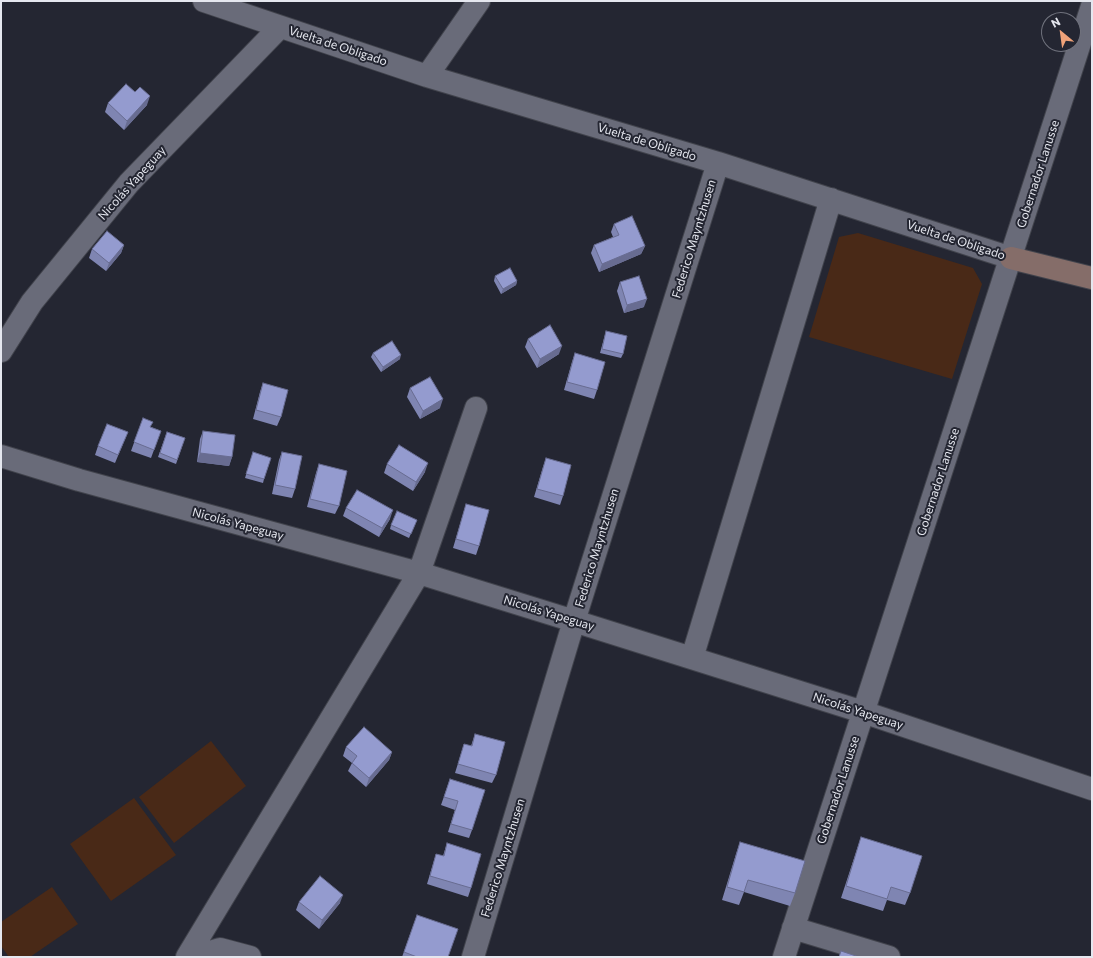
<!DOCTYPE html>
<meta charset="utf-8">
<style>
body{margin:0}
#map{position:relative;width:1093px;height:958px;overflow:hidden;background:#242632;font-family:Commissioner,sans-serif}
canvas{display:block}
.frame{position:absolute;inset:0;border:2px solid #e5e7ef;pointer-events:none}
.north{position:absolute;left:1041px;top:12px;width:40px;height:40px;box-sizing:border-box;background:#242632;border:1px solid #71737e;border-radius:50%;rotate:331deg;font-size:11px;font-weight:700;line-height:16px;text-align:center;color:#e5e7ef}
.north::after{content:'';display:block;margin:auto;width:14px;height:18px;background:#f0a279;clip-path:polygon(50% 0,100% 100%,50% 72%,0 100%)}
</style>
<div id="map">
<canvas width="1093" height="958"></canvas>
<div class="frame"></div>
<div class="north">N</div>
</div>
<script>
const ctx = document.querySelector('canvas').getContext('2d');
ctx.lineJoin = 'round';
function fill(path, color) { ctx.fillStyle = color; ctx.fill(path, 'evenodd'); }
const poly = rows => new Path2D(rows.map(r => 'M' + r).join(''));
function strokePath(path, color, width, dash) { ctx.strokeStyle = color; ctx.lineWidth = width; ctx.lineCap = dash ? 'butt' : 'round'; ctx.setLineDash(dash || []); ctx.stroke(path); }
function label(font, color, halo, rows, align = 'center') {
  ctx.font = font + ' Commissioner,sans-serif'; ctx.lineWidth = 4; ctx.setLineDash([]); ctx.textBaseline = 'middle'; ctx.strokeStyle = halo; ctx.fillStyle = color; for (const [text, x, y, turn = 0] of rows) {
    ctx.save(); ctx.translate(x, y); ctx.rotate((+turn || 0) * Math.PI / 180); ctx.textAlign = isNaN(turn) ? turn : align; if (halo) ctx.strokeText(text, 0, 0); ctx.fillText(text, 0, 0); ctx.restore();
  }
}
fill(poly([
 [858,233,973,268,982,284,952,379,809,337,839,237],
 [211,741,246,786,174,843,139,797],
 [134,798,176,855,111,901,70,844],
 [52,887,78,924,30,957,9,957,1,946,1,922]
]), '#492917');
const minor = poly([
 [204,1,427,76,718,163,1011,258],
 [427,76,479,1],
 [1,351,32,302,129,183,280,27],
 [1,456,79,480,419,573,574,621,863,712,1092,789],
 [692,658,831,199],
 [793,928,889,957],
 [187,957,419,573,476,408],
 [193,957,220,949,250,957],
 [473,957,574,621,718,163],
 [784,957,1092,6]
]);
const secondary = poly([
 [1011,258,1092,278]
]);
strokePath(minor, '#41434c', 24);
strokePath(secondary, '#41434c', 24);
strokePath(minor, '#696b79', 22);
strokePath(secondary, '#856d69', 22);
fill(poly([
 [108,103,147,105,124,130,105,112],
 [614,224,645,246,641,254,599,272,591,253,594,245,613,237,611,232],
 [124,245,121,253,106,271,89,258,92,249],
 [495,276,517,281,516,285,501,294,494,281],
 [620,282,644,307,624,313,617,291],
 [606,331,623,354,621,358,600,353],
 [528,339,559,354,537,368,525,347],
 [373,353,400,359,381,372,371,357],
 [575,353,597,390,594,399,564,390,572,362],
 [263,383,281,417,277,426,253,419,260,392],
 [410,388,440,408,420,419,407,397],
 [143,418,151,427,161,431,151,458,131,451],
 [203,431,232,457,229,466,197,462,200,439],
 [128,432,115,463,95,455,98,446],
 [167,432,185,438,176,464,158,457],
 [253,452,264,479,263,483,245,478],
 [282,452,295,489,292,498,272,494,279,460],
 [546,458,563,496,560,505,534,497,543,467],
 [319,464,339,506,335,514,307,507,316,473],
 [387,464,425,472,413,491,384,473],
 [466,504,479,546,476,555,453,548],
 [346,508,390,519,379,537,343,516],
 [417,520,409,538,390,529,391,525],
 [475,734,496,775,492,783,455,773,464,744,471,746],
 [346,747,392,752,389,760,366,787,348,771,352,763,343,756],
 [450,779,472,830,469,838,448,832,455,810,441,805],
 [861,837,910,893,905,905,887,900,883,911,841,898],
 [740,842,795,893,790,906,744,892,739,905,722,900,736,854],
 [447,843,471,888,468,897,427,884,436,854,443,856],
 [299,902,340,903,319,929,296,910],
 [417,915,448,957,402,957]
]), '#7f85b2');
fill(poly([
 [150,96,147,105,124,130,127,121],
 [124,245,121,253,106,271,109,263],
 [645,246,641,254,599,272,602,264],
 [517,281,516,285,501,294,503,289],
 [647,299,644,307,624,313,627,305],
 [562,346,559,354,537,368,540,359],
 [401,355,400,359,381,372,383,367],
 [443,399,440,408,420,419,423,411],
 [200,453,232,457,229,466,197,462],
 [428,463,425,472,413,491,416,482],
 [393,510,390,519,379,537,382,528],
 [392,752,389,760,366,787,369,778],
 [343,895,340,903,319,929,322,920]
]), '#686c91');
const building = poly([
 [126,84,135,92,140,87,150,96,127,121,108,103,126,84],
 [632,216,645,246,602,264,594,245,619,235,614,224,632,216],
 [107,231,124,245,109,263,92,249,107,231],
 [510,268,517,281,503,289,495,276,510,268],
 [639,276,647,299,627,305,620,282,639,276],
 [550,325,562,346,540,359,528,339,550,325],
 [606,331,627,336,623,354,602,349,606,331],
 [392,341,401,355,383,367,373,353,392,341],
 [575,353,605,362,597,390,567,382,575,353],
 [430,377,443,399,423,411,410,388,430,377],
 [263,383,288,390,281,417,256,410,263,383],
 [143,418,153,422,150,427,161,431,154,450,134,442,143,418],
 [107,424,128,432,118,455,98,446,107,424],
 [203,431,235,435,232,457,200,453,203,431],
 [167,432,185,438,177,460,160,453,167,432],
 [399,445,428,463,416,482,387,464,399,445],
 [253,452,271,458,264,479,246,474,253,452],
 [282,452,302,456,295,489,275,485,282,452],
 [546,458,571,465,563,496,537,489,546,458],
 [319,464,347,471,339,506,310,499,319,464],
 [357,490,393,510,382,528,346,508,357,490],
 [466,504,489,510,479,546,456,539,466,504],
 [397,511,417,520,411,534,391,525,397,511],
 [364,727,392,752,369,778,352,763,357,756,346,747,364,727],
 [475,734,505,742,496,775,458,764,464,744,472,746,475,734],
 [450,779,485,790,472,830,451,824,458,801,444,797,450,779],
 [861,837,922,856,910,893,891,887,887,899,846,886,861,837],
 [740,842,805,861,795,893,748,880,744,892,727,887,740,842],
 [447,843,481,854,471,888,430,876,436,854,444,856,447,843],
 [320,876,343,895,322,920,299,902,320,876],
 [417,915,458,929,448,957,417,957,404,952,417,915],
 [841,951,859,957,839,957,841,951]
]);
fill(building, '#949bcf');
strokePath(building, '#686c91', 1);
label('12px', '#e5e7ef', '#242632', [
 ["Vuelta de Obligado",338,46,18],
 ["Vuelta de Obligado",647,142,17],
 ["Gobernador Lanusse",1038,174,-72],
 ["Nicolás Yapeguay",132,183,-48],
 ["Federico Mayntzhusen",694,239,-73],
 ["Vuelta de Obligado",956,240,18],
 ["Gobernador Lanusse",938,482,-72],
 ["Nicolás Yapeguay",238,524,15],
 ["Federico Mayntzhusen",597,548,-73],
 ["Nicolás Yapeguay",549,613,17],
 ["Nicolás Yapeguay",858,711,18],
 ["Gobernador Lanusse",838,790,-72],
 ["Federico Mayntzhusen",503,858,-73]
]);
</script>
